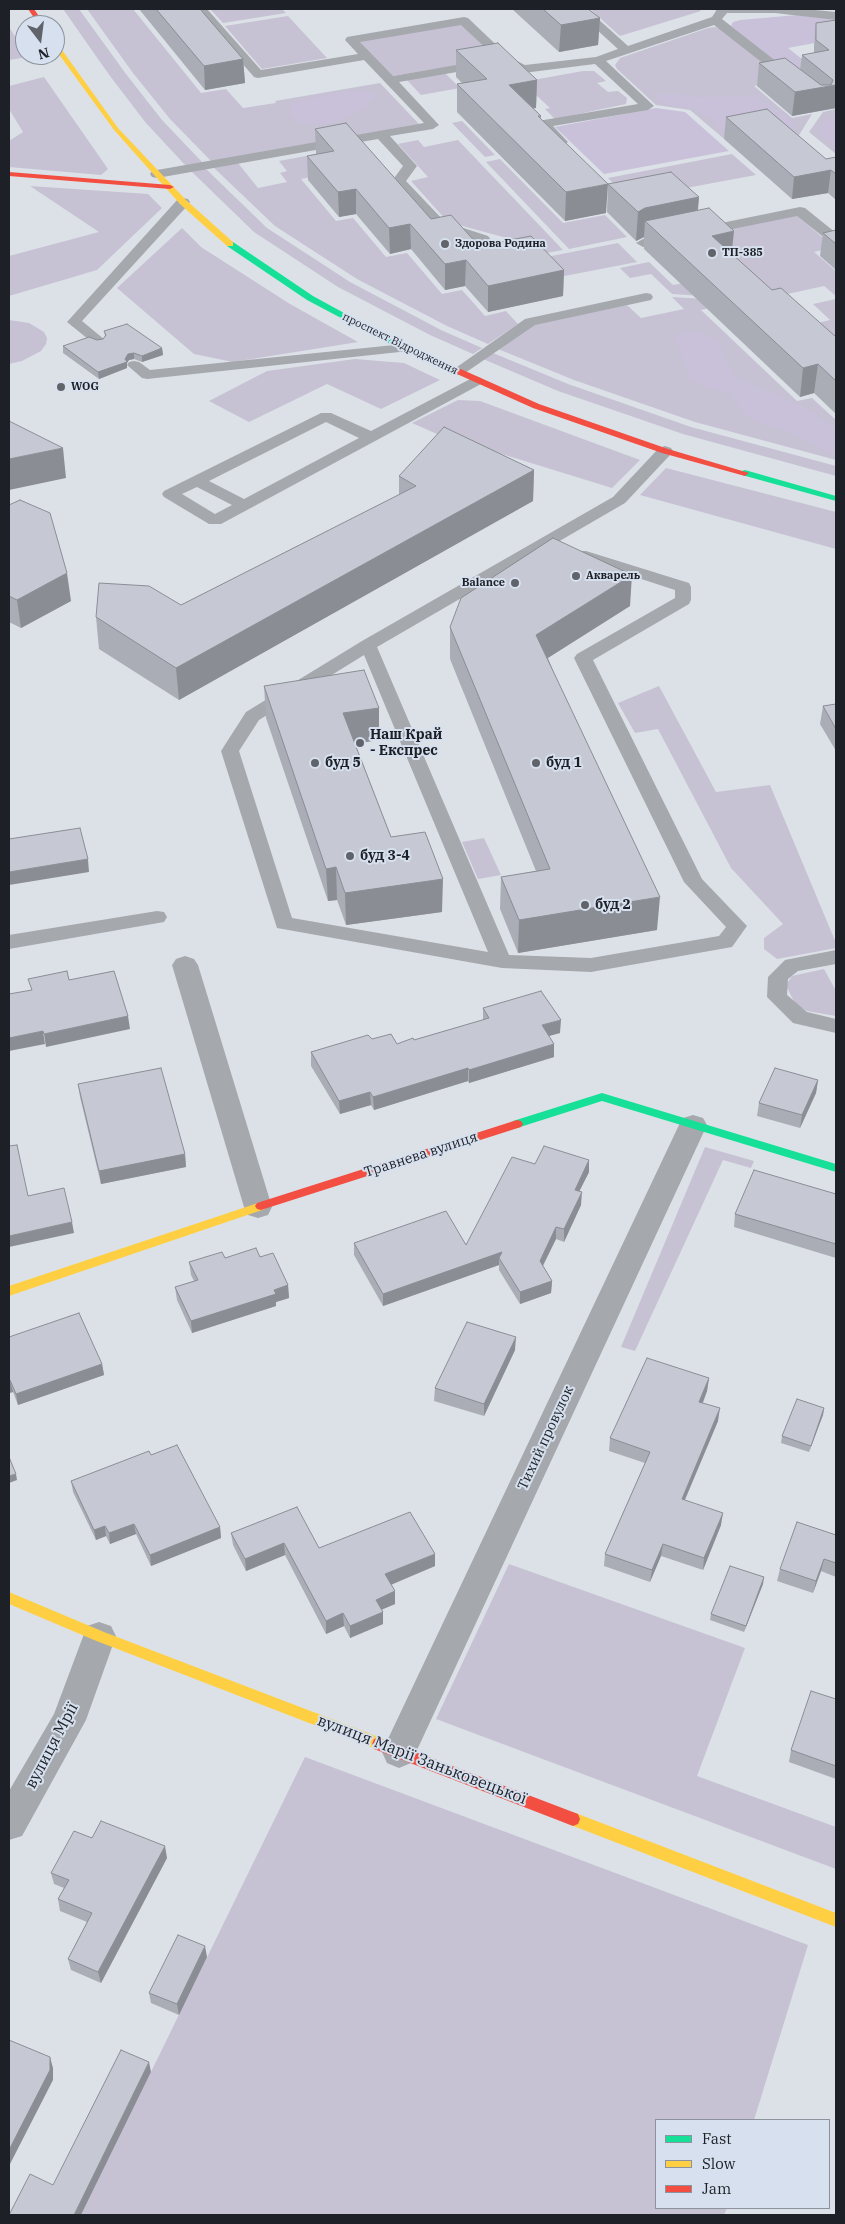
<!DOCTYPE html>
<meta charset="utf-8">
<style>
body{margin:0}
#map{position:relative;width:845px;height:2224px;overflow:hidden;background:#dce1e8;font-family:"IBM Plex Serif",serif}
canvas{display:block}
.frame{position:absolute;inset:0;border:10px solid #1d2026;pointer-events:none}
.legend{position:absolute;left:655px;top:2119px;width:175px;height:90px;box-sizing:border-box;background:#d6e0ee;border:1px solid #8c939e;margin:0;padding:6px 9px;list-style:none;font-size:15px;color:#1d2026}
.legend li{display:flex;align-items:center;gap:10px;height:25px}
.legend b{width:25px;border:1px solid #8c939e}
.north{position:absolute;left:15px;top:15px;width:50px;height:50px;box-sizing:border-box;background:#d6e0ee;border:1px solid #8c939e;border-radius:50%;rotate:165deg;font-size:14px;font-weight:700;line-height:20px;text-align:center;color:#1d2026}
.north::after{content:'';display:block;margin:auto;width:18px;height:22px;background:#60646a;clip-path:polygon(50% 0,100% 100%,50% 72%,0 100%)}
</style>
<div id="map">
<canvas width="845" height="2224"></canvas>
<div class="frame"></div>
<ul class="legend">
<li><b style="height:6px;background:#16e098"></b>Fast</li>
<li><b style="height:6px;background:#ffcf43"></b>Slow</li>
<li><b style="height:6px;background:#f24e42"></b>Jam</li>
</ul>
<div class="north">N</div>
</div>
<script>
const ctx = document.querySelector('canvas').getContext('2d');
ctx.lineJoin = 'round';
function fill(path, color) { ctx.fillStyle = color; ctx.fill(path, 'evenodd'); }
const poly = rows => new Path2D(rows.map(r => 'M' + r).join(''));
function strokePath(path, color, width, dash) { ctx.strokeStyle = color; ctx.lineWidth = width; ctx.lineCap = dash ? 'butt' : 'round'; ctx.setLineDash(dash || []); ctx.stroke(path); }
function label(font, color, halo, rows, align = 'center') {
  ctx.font = font + ' "IBM Plex Serif",serif'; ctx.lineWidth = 4; ctx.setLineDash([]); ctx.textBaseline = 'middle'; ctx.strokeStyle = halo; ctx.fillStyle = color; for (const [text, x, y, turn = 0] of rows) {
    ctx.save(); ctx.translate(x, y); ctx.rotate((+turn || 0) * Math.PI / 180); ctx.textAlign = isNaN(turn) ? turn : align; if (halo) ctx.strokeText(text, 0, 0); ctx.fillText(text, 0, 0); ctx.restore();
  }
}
fill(poly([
 [63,9,79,9,126,74,162,120,203,163,186,166,146,123,110,76],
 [87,9,133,9,201,93,226,89,243,108,276,103,275,101,380,83,419,124,211,161,170,119,133,73],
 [221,9,282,9,286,13,223,23,211,10],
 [590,9,699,9,701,11,620,36],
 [288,16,327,58,262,69,225,26],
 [461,24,496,59,392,76,359,41],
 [9,27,25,52,25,55,28,57,9,60],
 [715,27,723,30,784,80,754,86,792,118,812,114,793,145,766,130,723,138,690,110,656,105,617,69,615,65,620,58,708,28],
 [583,71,594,71,606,81,597,83,608,92,618,91,627,98,626,104,555,119,545,109,550,108,522,82],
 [445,73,460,88,421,95,406,79],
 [44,77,108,169,101,175,9,167,9,141,23,132,9,109,9,86],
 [836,109,836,154,809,132,823,112],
 [462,121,495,155,485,157,452,123],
 [418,140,424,147,458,140,563,250,546,253,514,240,448,222,411,181,428,177,398,144],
 [732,154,756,175,643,196,615,185,608,178],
 [311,155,328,174,301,179,336,221,353,218,386,257,407,253,442,294,462,290,485,316,506,311,518,324,488,344,447,326,357,279,275,226,213,167,238,163,258,188,287,182,280,173,287,171,279,161],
 [500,159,563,223,605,215,627,237,569,249,486,162],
 [205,168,267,228,350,282,441,330,482,348,473,354,430,335,338,287,254,232,191,171],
 [30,186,148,194,162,208,97,270,9,296,9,256,99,232],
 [796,215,834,247,814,252,836,271,836,296,824,286,760,300,672,294,651,274,630,278,620,268,649,262,673,285,689,282,715,232],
 [182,228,201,247,290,304,358,342,233,362,194,354,117,288],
 [618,243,637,262,549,279,531,260],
 [672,297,739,301,701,310,797,401,812,398,836,420,836,460,695,422,574,380,498,349,534,324,627,305,641,318,684,309],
 [836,299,836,340,818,323,830,320,813,304],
 [9,320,29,323,44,332,47,338,46,344,41,351,22,361,9,364],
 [493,353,568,384,691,427,836,466,836,476,683,434,558,391,483,359],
 [355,359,404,363,440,380,381,409,327,384,249,422,209,401,267,371],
 [458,400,480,401,640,460,612,488,437,434,412,423],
 [666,468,836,512,836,549,640,495],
 [659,686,716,792,770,785,836,943,836,948,777,959,764,949,764,938,783,924,731,868,658,729,635,733,618,703],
 [484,838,501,875,478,879,462,842],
 [824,969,836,991,836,1016,807,1011,795,1004,786,985,792,976],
 [705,1147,754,1161,751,1168,723,1160,635,1351,621,1347],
 [509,1564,745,1648,697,1776,836,1827,836,1869,436,1719],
 [305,1757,808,1945,754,2120,656,2120,656,2208,727,2208,724,2215,81,2215]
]), '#c6c1d3');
fill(poly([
 [797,15,836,20,836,39,788,48,836,86,806,86,731,26,733,22,740,20],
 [365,91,377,96,361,110,333,123,313,125,298,122,290,113,292,103,340,92],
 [670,93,698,97,756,96,795,123,793,128,784,132,729,132,719,129,713,120,692,108,668,105,657,100,657,94],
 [656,108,685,112,729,151,604,174,555,127],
 [833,117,836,117,836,148,823,137,819,127,824,121],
 [687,331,702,333,715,340,722,347,724,355,733,375,812,412,836,429,836,453,828,452,783,429,757,422,744,415,732,393,708,388,689,377,675,335]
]), '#c9c1da');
fill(poly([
 [195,9,207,9,261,70,358,54,345,40,347,37,464,17,468,18,509,57,525,65,596,57,618,49,574,9,587,9,628,46,712,17,716,11,715,9,804,9,836,12,836,20,775,13,727,13,722,19,795,76,797,79,791,83,787,82,714,25,606,61,654,106,648,110,553,126,568,142,562,146,557,145,538,127,537,124,538,121,638,104,595,64,523,73,503,64,399,82,439,125,433,129,390,136,417,166,406,181,445,222,488,236,495,245,488,249,483,248,478,242,435,228,392,181,403,166,378,139,157,178,152,177,150,174,152,171,157,170,424,123,364,60,258,78,254,77,195,9],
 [461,25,496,58,393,76,360,42,461,25],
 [183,198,188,199,190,202,188,205,82,321,105,340,103,343,98,344,93,343,67,322,178,199,183,198],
 [800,207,805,208,836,233,836,244,831,243,797,216,643,247,636,243,643,239,800,207],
 [646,293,651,294,653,297,651,300,535,325,462,375,452,375,450,372,525,319,646,293],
 [404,344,409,345,411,348,409,351,147,379,142,378,127,365,129,362,134,361,139,362,150,370,404,344],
 [476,376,481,378,484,381,481,384,221,524,209,524,164,497,162,494,164,491,321,413,331,413,371,431,476,376],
 [326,422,359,438,244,499,209,481,326,422],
 [197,487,232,505,215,514,182,494,197,487],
 [665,446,671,448,673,451,671,454,625,503,377,647,509,955,591,958,719,936,726,927,684,882,574,658,577,654,675,598,675,590,574,557,572,554,574,551,586,551,689,583,691,587,691,600,689,604,593,660,702,879,747,926,732,947,591,972,502,968,277,928,221,751,246,712,362,641,613,497,659,448,665,446],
 [364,655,488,952,292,918,239,751,259,720,364,655],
 [157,911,164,912,167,917,164,922,9,949,9,935,157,911],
 [836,950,836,964,798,971,788,979,787,995,807,1012,836,1019,836,1033,793,1023,767,997,768,977,785,960,836,950]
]), '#a5a8ac');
fill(poly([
 [185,956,194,959,198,965,272,1207,268,1215,258,1218,248,1215,244,1207,172,965,176,959,185,956],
 [693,1115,703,1118,707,1125,411,1763,399,1768,387,1763,382,1752,387,1741,679,1125,683,1118,693,1115],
 [99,1622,111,1626,116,1636,86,1720,22,1836,9,1840,9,1791,54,1714,87,1626,99,1622]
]), '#a5a8ac');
fill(poly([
 [227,242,233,242,313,296,399,343,392,345,307,300,227,246,227,242],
 [745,470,836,496,836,501,742,475,742,471,745,470],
 [602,1093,836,1164,836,1172,602,1101,517,1128,511,1124,513,1121,602,1093]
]), '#16e098');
fill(poly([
 [55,42,57,43,118,128,186,200,233,242,233,246,227,246,180,204,114,130,55,49,55,42],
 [261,1202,265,1203,267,1206,265,1209,9,1296,9,1286,261,1202],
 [9,1592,104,1632,384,1739,386,1744,384,1749,379,1750,94,1640,9,1604,9,1592],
 [573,1812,836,1913,836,1927,568,1824,566,1819,568,1814,573,1812]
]), '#ffcf43');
fill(poly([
 [28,9,34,9,45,25,39,25,28,9],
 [9,172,170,185,174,187,170,189,9,176,9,172],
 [392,341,398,341,539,404,668,449,749,473,745,476,662,453,533,408,392,345,392,341],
 [517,1120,521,1121,523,1124,521,1127,261,1210,257,1209,255,1206,257,1203,517,1120],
 [379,1738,578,1814,580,1819,578,1824,573,1826,374,1749,372,1744,374,1739,379,1738]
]), '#f24e42');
fill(poly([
 [139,9,200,9,243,59,245,83,205,90],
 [512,9,588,9,600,18,598,45,559,52],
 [836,20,836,108,792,116,757,86,759,63,800,70,802,55,814,53,814,46,816,23],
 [456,50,537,80,536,108,533,108,541,116,541,120,606,213,565,221,457,112,457,84,462,83,456,77],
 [726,117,826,159,836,157,836,200,828,193,792,199,724,139],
 [315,129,431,219,479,246,564,270,563,296,488,312,465,286,445,290,411,249,390,254,356,214,339,217,308,180,307,156,316,154],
 [608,184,699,197,698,211,731,253,772,290,836,337,836,414,814,393,800,397,644,249,644,237,636,241,607,212],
 [836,230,836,270,820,256,823,233],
 [104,331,162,348,163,355,142,362,134,359,129,360,127,363,127,368,99,379,63,353,63,346,103,339,105,336],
 [534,470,533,501,179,700,99,649,96,617,181,605,399,495,399,476],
 [9,505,71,601,21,628,9,622],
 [630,606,548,658,657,930,518,953,500,909,501,877,536,871,450,659,450,627],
 [264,686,379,708,379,740,355,744,391,837,442,912,346,925,337,900,328,901,266,718],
 [836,704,836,751,820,724,823,706],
 [483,1008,560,1033,549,1036,554,1057,469,1083,468,1081,374,1110,371,1105,340,1114,311,1066,311,1052,372,1039,397,1044,414,1040,483,1020],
 [818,1080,816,1093,800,1128,757,1116,759,1103],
 [78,1084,185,1154,186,1167,101,1184,80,1097],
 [589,1160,589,1172,579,1191,581,1205,564,1242,556,1239,543,1266,552,1281,551,1293,520,1304,499,1270,499,1265,383,1306,354,1255,354,1243,466,1245,535,1164],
 [836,1194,836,1258,734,1227,735,1214],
 [260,1257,288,1285,289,1298,276,1302,276,1306,192,1333,177,1300,175,1287,194,1281,191,1275,189,1262,225,1258],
 [9,1337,102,1364,104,1375,18,1405,13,1392,9,1393],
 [515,1350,484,1416,434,1401,435,1388],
 [709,1378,707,1391,703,1403,718,1421,685,1500,721,1525,703,1570,661,1556,650,1582,604,1566,605,1554,645,1463,609,1451,610,1438],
 [824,1408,823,1415,809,1452,781,1443,782,1436],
 [151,1455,220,1527,221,1538,151,1566,136,1534,110,1544,106,1536,96,1540,73,1492,71,1481],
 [231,1533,319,1548,435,1566,391,1584,395,1604,381,1610,383,1612,383,1624,350,1638,344,1626,326,1634,285,1555,246,1571,233,1545],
 [836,1535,836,1577,821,1571,813,1593,777,1581,780,1569],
 [763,1584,744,1632,710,1620,711,1614],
 [836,1699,836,1779,789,1762,791,1750],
 [92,1838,167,1858,101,1983,71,1970,68,1959,87,1922,60,1911,58,1899,64,1888,54,1884,51,1873],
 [207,1957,179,2015,151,2003,149,1993]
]), '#aaadb6');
fill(poly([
 [600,18,598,45,559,52,561,25],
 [243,59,245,83,205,90,204,66],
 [537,80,536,108,508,113,509,85],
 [836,85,836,108,792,116,795,92],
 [831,170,828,193,792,199,794,177],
 [608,184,606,213,565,221,566,192],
 [356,189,356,214,339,217,338,192],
 [699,197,696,226,645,221,644,237,636,241,638,212,645,208],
 [410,224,411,249,390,254,389,228],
 [734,231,731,259,712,236],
 [466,260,465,286,445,290,445,264],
 [564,270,563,296,488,312,488,286],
 [162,348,163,355,142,362,142,356],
 [134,353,134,359,129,360,127,363,127,368,99,379,98,372,125,359,128,354],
 [818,364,814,393,800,397,803,368],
 [63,448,66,478,9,490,9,459],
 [534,470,533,501,179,700,176,668],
 [67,573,71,601,21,628,17,600],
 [632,575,630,606,535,666,536,635],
 [379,708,379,740,344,745,343,713],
 [88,859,89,872,9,885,9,872],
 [336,867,337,900,328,901,326,869],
 [443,879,442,912,346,925,345,893],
 [660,897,657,930,518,953,519,920],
 [128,1016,130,1029,46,1047,44,1034],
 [561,1020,560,1033,541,1038,542,1025],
 [43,1031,45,1044,9,1051,9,1038],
 [554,1044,554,1057,469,1083,469,1070],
 [468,1068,468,1081,374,1110,373,1097],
 [818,1080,816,1093,800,1128,802,1115],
 [370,1092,371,1105,340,1114,339,1101],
 [185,1154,186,1167,101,1184,99,1171],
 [589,1160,589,1172,574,1202,575,1190],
 [582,1192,581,1205,564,1242,564,1229],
 [72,1222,74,1233,9,1247,9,1236],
 [556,1227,556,1239,539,1273,540,1261],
 [502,1252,499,1258,499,1265,383,1306,383,1294],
 [552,1281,551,1293,520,1304,520,1292],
 [288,1285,289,1298,276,1302,276,1306,192,1333,191,1321],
 [516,1337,515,1350,484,1416,484,1404],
 [102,1364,104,1375,18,1405,16,1394],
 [709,1378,707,1391,698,1414,699,1402],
 [10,1380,13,1392,9,1393,9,1381],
 [720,1408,718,1421,680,1511,682,1499],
 [824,1408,823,1415,809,1452,811,1446],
 [16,1474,17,1480,9,1483,9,1476],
 [723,1513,721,1525,703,1570,704,1558],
 [134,1524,136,1534,110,1544,109,1533],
 [105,1526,106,1536,96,1540,94,1530],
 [220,1527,221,1538,151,1566,150,1555],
 [284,1543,285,1555,246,1571,245,1559],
 [663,1544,661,1556,650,1582,652,1570],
 [435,1554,435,1566,386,1587,385,1574],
 [824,1559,821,1571,813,1593,816,1581],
 [764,1577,763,1584,744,1632,746,1626],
 [395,1591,395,1604,376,1612,376,1600],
 [383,1612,383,1624,350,1638,350,1626],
 [343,1613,344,1626,326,1634,326,1621],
 [165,1846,167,1858,101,1983,98,1972],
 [205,1946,207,1957,179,2015,177,2004],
 [50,2057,53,2068,53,2080,9,2166,9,2150],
 [149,2062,151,2072,81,2215,74,2215]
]), '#8b8d94');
const building = poly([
 [156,9,200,9,243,59,204,66,156,9],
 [543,9,588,9,600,18,561,25,543,9],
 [836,20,836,85,795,92,759,63,785,58,821,85,831,85,833,80,802,55,829,50,816,40,816,23,836,20],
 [498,43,537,80,509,85,541,116,538,116,608,184,566,192,457,84,487,79,456,50,498,43],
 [767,109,826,159,836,157,836,174,831,170,794,177,726,117,767,109],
 [346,123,431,219,451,215,479,246,531,236,564,270,488,286,466,260,445,264,410,224,389,228,356,189,338,192,307,156,334,151,315,129,346,123],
 [671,172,699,197,645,208,638,212,608,184,671,172],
 [709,208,734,231,712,236,772,290,781,288,836,337,836,381,818,364,803,368,645,221,709,208],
 [836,230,836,244,823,233,836,230],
 [127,324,162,348,142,356,134,353,128,354,125,359,127,362,98,372,63,346,89,337,97,340,103,339,106,335,104,331,127,324],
 [9,421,63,448,9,459,9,421],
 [444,427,534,470,176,668,96,617,99,583,149,586,181,605,416,486,399,476,444,427],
 [20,500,50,513,67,573,17,600,9,596,9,505,20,500],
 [553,538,632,575,536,635,660,897,519,920,501,877,550,869,450,627,461,598,553,538],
 [364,670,379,708,343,713,391,837,425,832,443,879,345,893,336,867,326,869,264,686,364,670],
 [836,704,836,729,823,706,836,704],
 [80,828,88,859,9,872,9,839,80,828],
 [67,971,69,980,114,971,128,1016,44,1034,43,1031,9,1038,9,994,32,990,28,979,67,971],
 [541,991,561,1020,542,1025,554,1044,469,1070,468,1068,373,1097,370,1092,339,1101,311,1052,368,1035,372,1039,391,1034,397,1044,413,1038,414,1040,489,1018,483,1008,541,991],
 [161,1068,185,1154,99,1171,78,1084,161,1068],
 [775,1068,818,1080,802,1115,759,1103,775,1068],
 [17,1145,28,1196,64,1188,72,1222,9,1236,9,1146,17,1145],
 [544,1146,589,1160,575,1190,582,1192,564,1229,556,1227,540,1261,552,1281,520,1292,499,1258,502,1252,383,1294,354,1243,446,1211,466,1245,512,1157,535,1164,544,1146],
 [754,1170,836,1194,836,1244,735,1214,754,1170],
 [256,1248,260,1257,273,1253,288,1285,274,1290,276,1294,191,1321,175,1287,198,1280,189,1262,222,1252,225,1258,256,1248],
 [79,1313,102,1364,16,1394,10,1380,9,1381,9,1337,79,1313],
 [467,1322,516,1337,484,1404,435,1388,467,1322],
 [647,1358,709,1378,699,1402,720,1408,682,1499,723,1513,704,1558,663,1544,652,1570,605,1554,650,1452,610,1438,647,1358],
 [797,1399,824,1408,811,1446,782,1436,797,1399],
 [177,1445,220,1527,150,1555,134,1524,109,1533,105,1526,94,1530,71,1481,149,1451,151,1455,177,1445],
 [9,1457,16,1474,9,1476,9,1457],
 [297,1507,319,1548,410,1512,435,1554,385,1574,395,1591,376,1600,383,1612,350,1626,343,1613,326,1621,284,1543,245,1559,231,1533,297,1507],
 [797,1522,836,1535,836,1563,824,1559,816,1581,780,1569,797,1522],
 [730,1566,764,1577,746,1626,711,1614,730,1566],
 [811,1691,836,1699,836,1766,791,1750,811,1691],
 [101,1821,165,1846,98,1972,68,1959,92,1913,58,1899,69,1880,51,1873,74,1831,92,1838,101,1821],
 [178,1935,205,1946,177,2004,149,1993,178,1935],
 [9,2040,50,2057,50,2070,9,2150,9,2040],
 [121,2050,149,2062,74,2215,9,2215,30,2174,53,2185,121,2050]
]);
fill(building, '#c6c9d4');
strokePath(building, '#8b8d94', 1);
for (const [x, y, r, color] of [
 [445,244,5,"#60646a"],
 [712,253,5,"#60646a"],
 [61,387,5,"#60646a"],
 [576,576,5,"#60646a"],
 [515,583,5,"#60646a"],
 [360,743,5,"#60646a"],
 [315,763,5,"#60646a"],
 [536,763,5,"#60646a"],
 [350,856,5,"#60646a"],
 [585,905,5,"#60646a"]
]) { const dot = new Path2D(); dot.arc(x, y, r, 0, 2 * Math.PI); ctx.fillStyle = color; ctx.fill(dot); strokePath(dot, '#d6e0ee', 2); }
label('bold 11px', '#1d2026', '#d6e0ee', [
 ["Здорова Родина",455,244],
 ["ТП-385",722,253],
 ["WOG",71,387],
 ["Акварель",586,576],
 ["Balance",505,583,"right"]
], 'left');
label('11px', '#1d2026', '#d6e0ee', [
 ["проспект Відродження",400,344,26]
]);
label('bold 14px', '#1d2026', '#d6e0ee', [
 ["Наш Край",370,735],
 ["- Експрес",370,751],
 ["буд 5",325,763],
 ["буд 1",546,763],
 ["буд 3-4",360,856],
 ["буд 2",595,905]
], 'left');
label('14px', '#1d2026', '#d6e0ee', [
 ["Травнева вулиця",421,1155,-18],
 ["Тихий провулок",546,1438,-65]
]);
label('16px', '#1d2026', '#d6e0ee', [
 ["вулиця Мрії",52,1746,-62],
 ["вулиця Марії Заньковецької",422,1760,21]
]);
</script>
